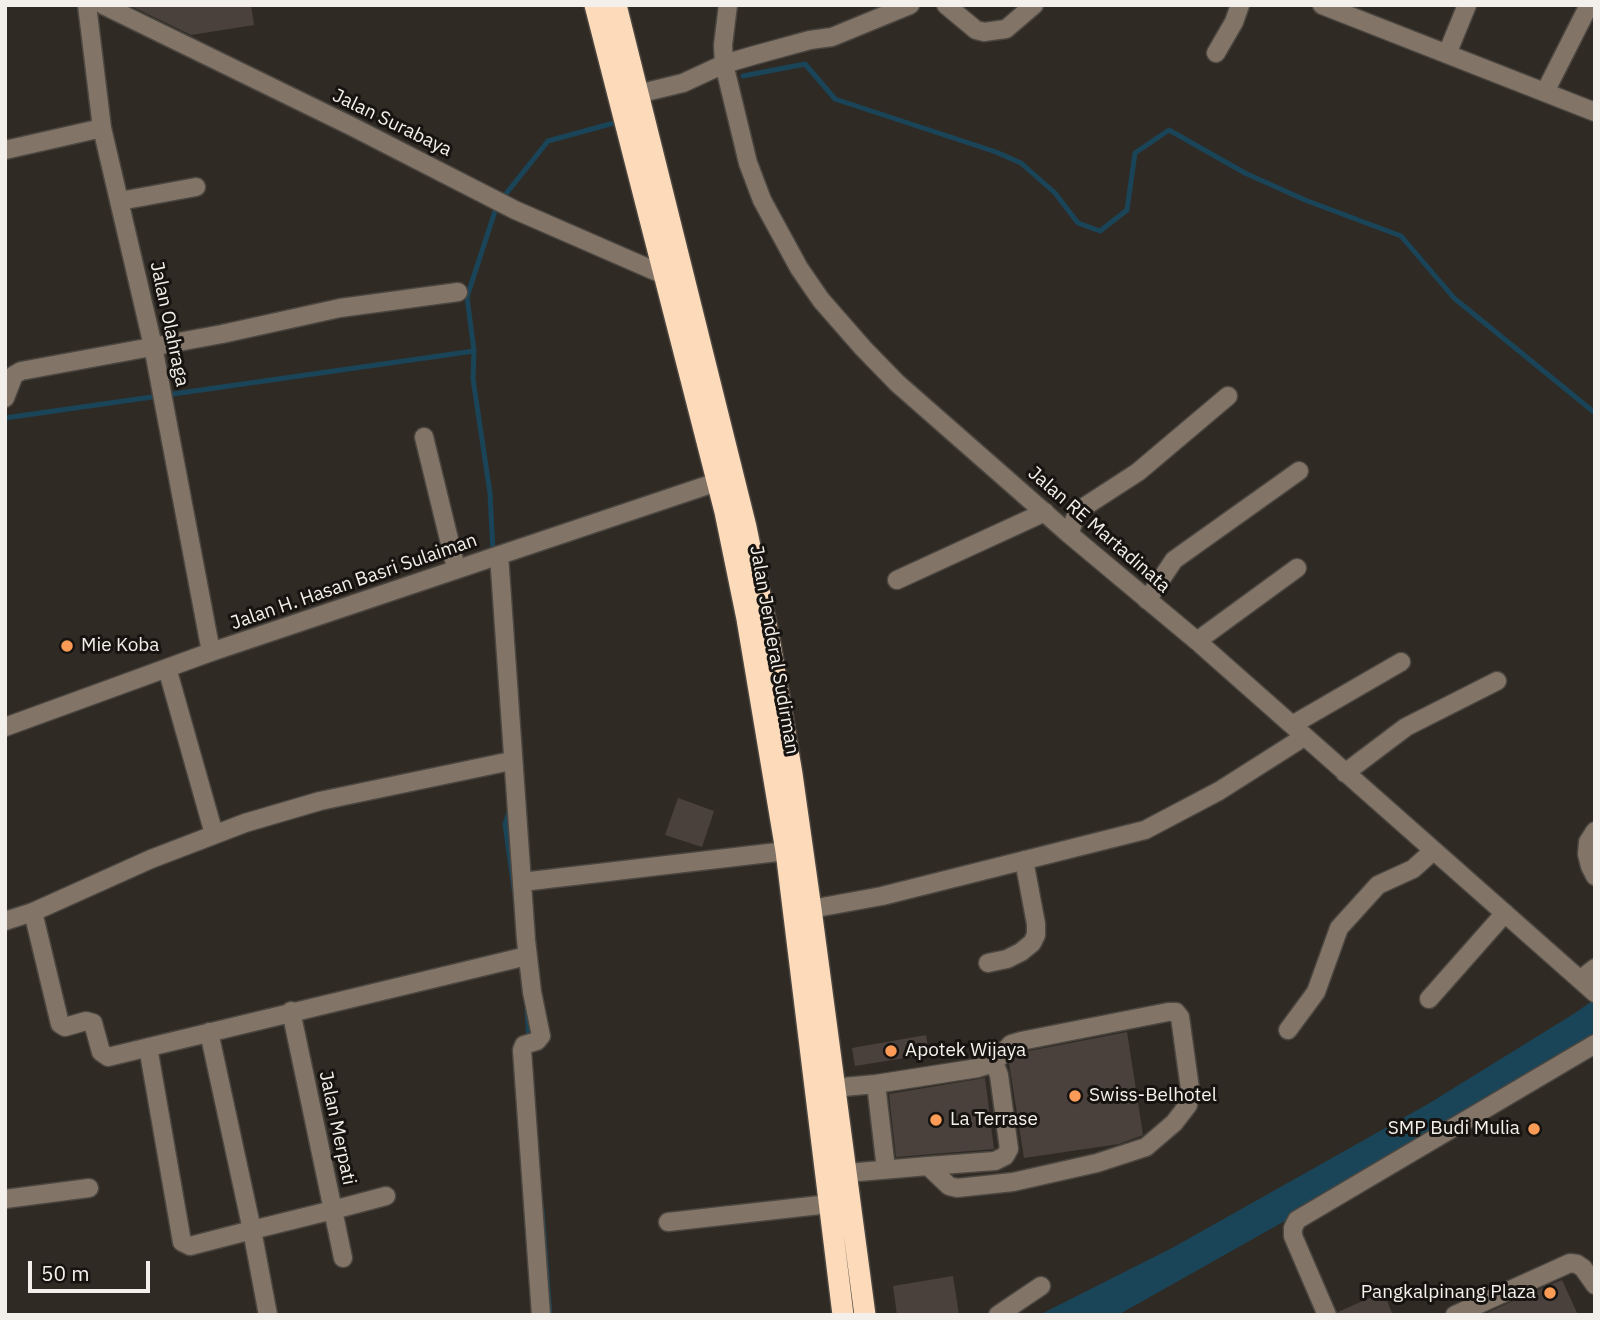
<!DOCTYPE html>
<style>
body{margin:0}
#map{position:relative;width:1600px;height:1320px;overflow:hidden;background:#302a24;font-family:"IBM Plex Sans",sans-serif}
canvas{display:block}
.frame{position:absolute;inset:0;border:7px solid #f3efeb;pointer-events:none}
.scale{position:absolute;left:28px;top:1261px;width:122px;height:32px;box-sizing:border-box;border:4px solid #f3efeb;border-top:0;padding-left:9px;font-size:21px;line-height:24px;white-space:nowrap;color:#f3efeb;-webkit-text-stroke:5px #161311;paint-order:stroke}
</style>
<div id="map">
<canvas width="1600" height="1320"></canvas>
<div class="frame"></div>
<div class="scale">50 m</div>
</div>
<script>
const ctx = document.querySelector('canvas').getContext('2d');
ctx.lineJoin = 'round';
function fill(path, color) { ctx.fillStyle = color; ctx.fill(path, 'evenodd'); }
const poly = rows => new Path2D(rows.map(r => 'M' + r).join(''));
function strokePath(path, color, width, dash) { ctx.strokeStyle = color; ctx.lineWidth = width; ctx.lineCap = dash ? 'butt' : 'round'; ctx.setLineDash(dash || []); ctx.stroke(path); }
function label(font, color, halo, rows, align = 'center') {
  ctx.font = font + ' "IBM Plex Sans",sans-serif'; ctx.lineWidth = 6; ctx.setLineDash([]); ctx.textBaseline = 'middle'; ctx.strokeStyle = halo; ctx.fillStyle = color; for (const [text, x, y, turn = 0] of rows) {
    ctx.save(); ctx.translate(x, y); ctx.rotate((+turn || 0) * Math.PI / 180); ctx.textAlign = isNaN(turn) ? turn : align; if (halo) ctx.strokeText(text, 0, 0); ctx.fillText(text, 0, 0); ctx.restore();
  }
}
fill(poly([
 [1595,999,1595,1041,1290,1218,1118,1315,1039,1315,1172,1248,1428,1104,1575,1013]
]), '#1a4559');
strokePath(poly([
 [743,76,805,64,835,99,996,152,1021,163,1055,193,1078,223,1100,231,1127,210,1135,153,1169,130,1245,173,1305,200,1401,236,1454,298,1595,413],
 [5,418,474,351],
 [493,552,490,493,473,379,474,351,467,297,497,205,548,141,614,123],
 [510,809,505,824,515,896],
 [527,1010,529,1039],
 [542,1209,550,1315]
]), '#1a4559', 5);
fill(poly([
 [129,5,251,5,254,25,191,35],
 [678,798,714,811,702,847,665,835],
 [1127,1032,1143,1135,1119,1144,1024,1158,1009,1063,1017,1054,1024,1052],
 [926,1035,929,1054,855,1066,852,1048],
 [985,1078,994,1149,896,1157,889,1094],
 [953,1276,959,1315,897,1315,893,1286],
 [1562,1280,1578,1315,1483,1315,1521,1297],
 [1383,1292,1393,1315,1338,1315,1338,1312]
]), '#4a413d');
const minor = poly([
 [87,5,102,128,153,346,211,652],
 [103,5,351,126,515,210,664,275],
 [728,5,723,45,724,64,748,163,762,200,799,268,821,300,863,348,897,383,1069,534,1197,641,1595,993],
 [946,5,976,30,984,32,1006,29,1034,5],
 [1322,5,1595,112],
 [1216,53,1234,22,1240,5],
 [1447,54,1467,5],
 [1545,92,1589,5],
 [625,97,683,83,724,64,755,55,810,40,832,37,910,5],
 [5,150,102,128],
 [120,201,196,187],
 [5,398,14,375,21,371,222,334,340,308,458,292],
 [424,437,456,568],
 [1069,534,1077,513,1084,507,1138,472,1228,396],
 [499,555,526,940,532,992,541,1036,537,1041,524,1045,522,1050,541,1315],
 [897,580,1045,512],
 [1147,600,1174,560,1299,471],
 [1197,641,1297,568],
 [167,668,214,834],
 [1292,725,1401,662],
 [5,727,211,652,717,482],
 [1345,773,1406,727,1497,681],
 [1595,831,1588,842,1587,854,1590,866,1595,876],
 [522,882,786,851],
 [811,909,882,896,1145,830,1219,791,1304,737],
 [33,912,60,1024,65,1027,86,1021,93,1023,101,1052,108,1057,527,956],
 [5,921,33,912,151,859,245,823,320,801,511,761],
 [988,963,1007,959,1021,952,1032,943,1036,935,1036,924,1024,860],
 [1581,979,1595,968],
 [1429,999,1505,913],
 [1288,1030,1316,992,1339,928,1378,885,1413,869,1433,851],
 [148,1047,182,1242,190,1246,252,1230,209,1032],
 [876,1084,886,1169],
 [821,1089,876,1084,978,1068,994,1063,1011,1044,1021,1041,1168,1012,1176,1012,1180,1017,1190,1089,1188,1105,1174,1123,1146,1147,1097,1163,1013,1182,957,1188,949,1186,928,1166,847,1173],
 [928,1166,995,1161,1005,1156,1009,1149,999,1075,994,1063],
 [5,1199,89,1188],
 [668,1222,829,1204],
 [343,1258,333,1210,386,1196],
 [268,1315,252,1230,333,1210,291,1011],
 [998,1315,1041,1286],
 [1327,1315,1293,1236,1293,1228,1297,1220,1595,1044],
 [1455,1315,1570,1263,1577,1264,1583,1268,1595,1285]
]);
const highway = poly([
 [595,5,725,512,747,619,786,851,843,1315],
 [616,5,746,527,770,644,792,774,811,909,865,1315]
]);
strokePath(minor, '#4b4640', 21);
strokePath(highway, '#4b4640', 24);
strokePath(minor, '#827568', 18);
strokePath(highway, '#fddbba', 21);
for (const [x, y, r, color] of [
 [67,646,7,"#fe9c57"],
 [891,1051,7,"#fe9c57"],
 [1075,1096,7,"#fe9c57"],
 [936,1120,7,"#fe9c57"],
 [1534,1129,7,"#fe9c57"],
 [1550,1293,7,"#fe9c57"]
]) { const dot = new Path2D(); dot.arc(x, y, r, 0, 2 * Math.PI); ctx.fillStyle = color; ctx.fill(dot); strokePath(dot, '#161311', 2.5); }
label('19px', '#f3efeb', '#161311', [
 ["Jalan Surabaya",392,123,26],
 ["Jalan Olahraga",169,324,78],
 ["Jalan RE Martadinata",1099,530,41],
 ["Jalan H. Hasan Basri Sulaiman",354,582,-19],
 ["Jalan Jenderal Sudirman",774,650,80],
 ["Jalan Merpati",337,1128,78]
]);
label('19px', '#f3efeb', '#161311', [
 ["Mie Koba",81,646],
 ["Apotek Wijaya",905,1051],
 ["Swiss-Belhotel",1089,1096],
 ["La Terrase",950,1120],
 ["SMP Budi Mulia",1520,1129,"right"],
 ["Pangkalpinang Plaza",1536,1293,"right"]
], 'left');
</script>
